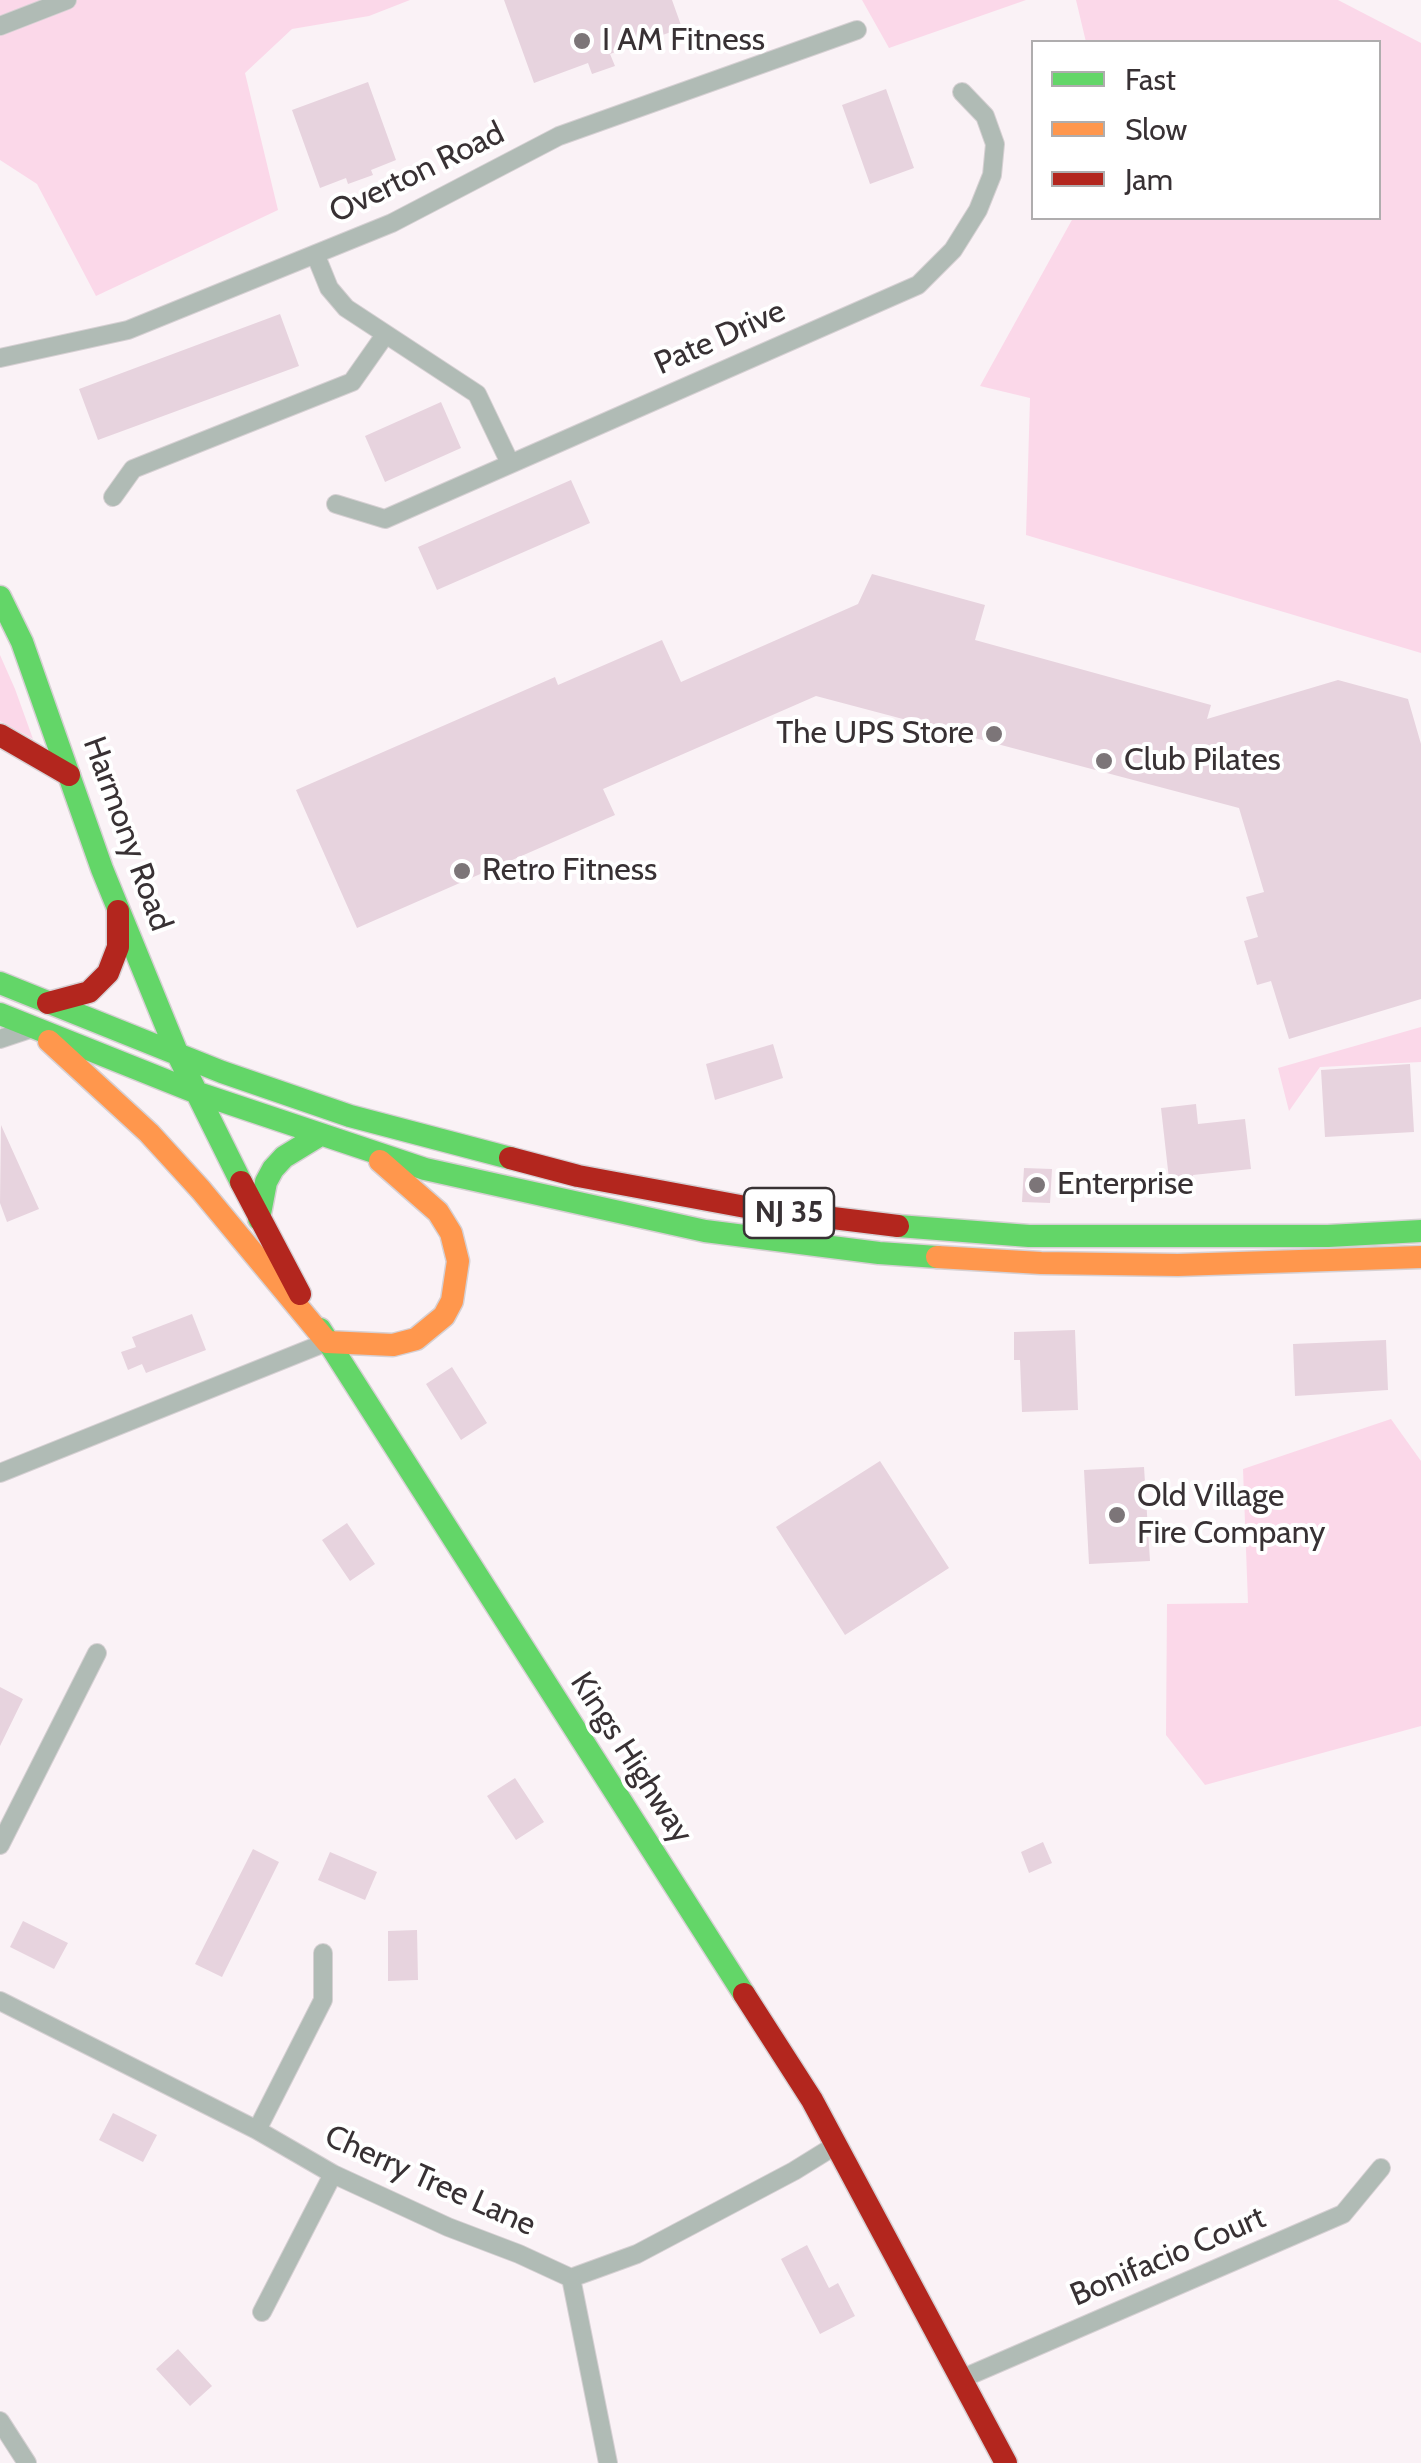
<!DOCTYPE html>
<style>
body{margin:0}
#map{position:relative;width:1421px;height:2463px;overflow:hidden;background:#faf2f6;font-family:Cabin,sans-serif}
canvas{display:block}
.legend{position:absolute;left:1031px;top:40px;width:350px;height:180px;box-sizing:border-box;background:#fff;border:2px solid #afadae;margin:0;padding:12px 18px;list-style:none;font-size:30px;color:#383134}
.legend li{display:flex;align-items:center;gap:20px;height:50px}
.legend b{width:50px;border:2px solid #afadae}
</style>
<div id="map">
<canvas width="1421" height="2463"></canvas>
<ul class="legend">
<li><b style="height:12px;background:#63d668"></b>Fast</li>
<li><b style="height:12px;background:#ff974d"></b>Slow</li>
<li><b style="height:12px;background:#b3261e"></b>Jam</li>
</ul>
</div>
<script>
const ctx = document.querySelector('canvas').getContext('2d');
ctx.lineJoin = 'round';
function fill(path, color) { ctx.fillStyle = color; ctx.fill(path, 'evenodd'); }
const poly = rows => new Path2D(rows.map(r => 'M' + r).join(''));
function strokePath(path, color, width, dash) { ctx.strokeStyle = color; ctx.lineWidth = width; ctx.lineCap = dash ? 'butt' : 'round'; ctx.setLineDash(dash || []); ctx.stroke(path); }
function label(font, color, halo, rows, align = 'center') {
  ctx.font = font + ' Cabin,sans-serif'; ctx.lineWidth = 8; ctx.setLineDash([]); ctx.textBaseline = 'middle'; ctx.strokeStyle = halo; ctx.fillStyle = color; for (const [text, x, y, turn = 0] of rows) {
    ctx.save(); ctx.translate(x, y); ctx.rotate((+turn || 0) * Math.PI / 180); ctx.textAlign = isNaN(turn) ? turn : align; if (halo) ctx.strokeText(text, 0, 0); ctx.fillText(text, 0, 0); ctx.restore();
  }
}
fill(poly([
 [0,0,410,0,369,16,292,29,245,73,278,210,96,296,37,184,0,160],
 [862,0,1026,0,889,48],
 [1076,0,1338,0,1421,43,1421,653,1026,535,1030,398,980,386,1073,218,1378,218,1378,42,1086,42],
 [0,655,15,689,33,739,0,721],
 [1421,1027,1421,1062,1320,1067,1289,1111,1278,1068],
 [1391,1419,1421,1461,1421,1726,1205,1785,1166,1735,1167,1604,1248,1603,1243,1469]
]), '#fbd8e9');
fill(poly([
 [504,0,672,0,682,28,610,54,615,66,592,74,588,63,534,83],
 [368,82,396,160,371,170,373,175,348,184,346,178,320,188,292,110],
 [886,89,914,168,870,184,842,105],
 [280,314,299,366,98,440,79,389],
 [441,402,461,448,385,482,365,436],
 [571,480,590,523,437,590,418,547],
 [872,574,985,605,975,640,1211,705,1207,719,1338,680,1408,699,1421,744,1421,999,1289,1039,1271,981,1257,985,1244,941,1258,937,1246,897,1264,892,1239,808,816,696,603,789,615,815,357,928,296,790,555,677,558,685,662,640,681,682,858,604],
 [773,1044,783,1078,715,1100,706,1064],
 [1410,1064,1414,1132,1325,1137,1321,1070],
 [1196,1104,1198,1124,1245,1119,1251,1169,1193,1175,1194,1185,1170,1188,1161,1108],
 [1,1125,39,1209,7,1222,0,1203],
 [1024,1168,1052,1169,1050,1203,1022,1202],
 [192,1314,206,1350,146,1373,142,1364,128,1370,121,1352,136,1347,132,1337],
 [1075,1330,1078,1410,1022,1412,1020,1360,1014,1360,1014,1332],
 [1386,1340,1388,1390,1295,1396,1293,1344],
 [452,1367,487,1423,461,1440,426,1384],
 [880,1461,949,1568,845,1635,776,1527],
 [1144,1467,1150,1561,1089,1564,1084,1470],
 [347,1523,375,1564,350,1581,322,1540],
 [0,1687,23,1699,0,1746],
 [515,1778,544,1822,516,1840,487,1796],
 [1043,1842,1052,1863,1029,1873,1021,1852],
 [253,1849,279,1862,222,1977,195,1964],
 [330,1852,377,1872,365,1900,318,1880],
 [23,1921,68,1943,54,1969,10,1947],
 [417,1930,418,1980,388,1981,388,1931],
 [113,2113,157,2135,143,2162,99,2140],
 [807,2245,829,2288,838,2283,855,2316,820,2334,781,2259],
 [178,2349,212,2386,190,2406,156,2369]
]), '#e7d3de');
const street = poly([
 [0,26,67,0],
 [316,256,329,288,346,308,477,394,510,463],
 [0,358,128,330,392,223,559,136,857,30],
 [113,497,133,469,352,382,385,335],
 [336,504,385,519,918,285,953,250,978,210,992,175,995,144,985,116,962,92],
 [0,1039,33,1028],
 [0,1473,327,1342],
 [0,1845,97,1653],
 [0,2001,257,2130,333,2174,448,2227,519,2254,571,2278,637,2254,794,2171,836,2145],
 [257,2130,323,2000,323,1953],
 [571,2278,608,2463],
 [262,2312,333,2174],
 [961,2379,1343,2214,1381,2168],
 [0,2421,27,2463]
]);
const fast = poly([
 [0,597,22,642,102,869,178,1055,241,1182],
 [0,983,222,1072,350,1116,510,1158],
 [0,1014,195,1092,425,1169,705,1231,879,1253,937,1257],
 [259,1219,266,1182,273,1169,284,1157,320,1135],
 [898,1226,1029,1236,1328,1236,1421,1231],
 [320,1329,744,1994]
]);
const slow = poly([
 [49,1041,149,1133,201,1190,327,1342,393,1345,416,1339,444,1316,452,1301,458,1261,451,1233,438,1212,380,1161],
 [937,1257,1041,1263,1178,1265,1421,1257]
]);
const jam = poly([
 [0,735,69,775],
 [48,1003,89,992,108,973,118,947,118,911],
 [510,1158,578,1176,751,1208,898,1226],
 [241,1182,300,1294],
 [744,1994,812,2100,1006,2463]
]);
strokePath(street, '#d6d0d3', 20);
strokePath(fast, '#d6d0d3', 25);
strokePath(slow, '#d6d0d3', 25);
strokePath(jam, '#d6d0d3', 25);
strokePath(street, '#b0bbb5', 18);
strokePath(fast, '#63d668', 22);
strokePath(slow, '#ff974d', 22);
strokePath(jam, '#b3261e', 22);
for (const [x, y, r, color] of [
 [582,41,10,"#7c7578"],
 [994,734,10,"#7c7578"],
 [1104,761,10,"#7c7578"],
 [462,871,10,"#7c7578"],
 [1037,1185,10,"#7c7578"],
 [1117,1515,10,"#7c7578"]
]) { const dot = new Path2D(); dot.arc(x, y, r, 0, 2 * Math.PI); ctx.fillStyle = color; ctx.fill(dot); strokePath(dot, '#fff', 4); }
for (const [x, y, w] of [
 [789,1213,90]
]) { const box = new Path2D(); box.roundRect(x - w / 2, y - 25, w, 50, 8); ctx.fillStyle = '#fff'; ctx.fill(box); strokePath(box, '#383134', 2.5); }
label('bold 30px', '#383134', null, [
 ["NJ 35",789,1213]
]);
label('32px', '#383134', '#fff', [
 ["I AM Fitness",602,41],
 ["The UPS Store",974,734,"right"],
 ["Club Pilates",1124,761],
 ["Retro Fitness",482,871],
 ["Enterprise",1057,1185],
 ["Old Village",1137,1497],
 ["Fire Company",1137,1534]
], 'left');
label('32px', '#383134', '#fff', [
 ["Overton Road",417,173,-26],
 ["Pate Drive",720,338,-24],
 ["Harmony Road",127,834,70],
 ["Kings Highway",631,1758,57],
 ["Cherry Tree Lane",430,2181,24],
 ["Bonifacio Court",1168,2257,-23]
]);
</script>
